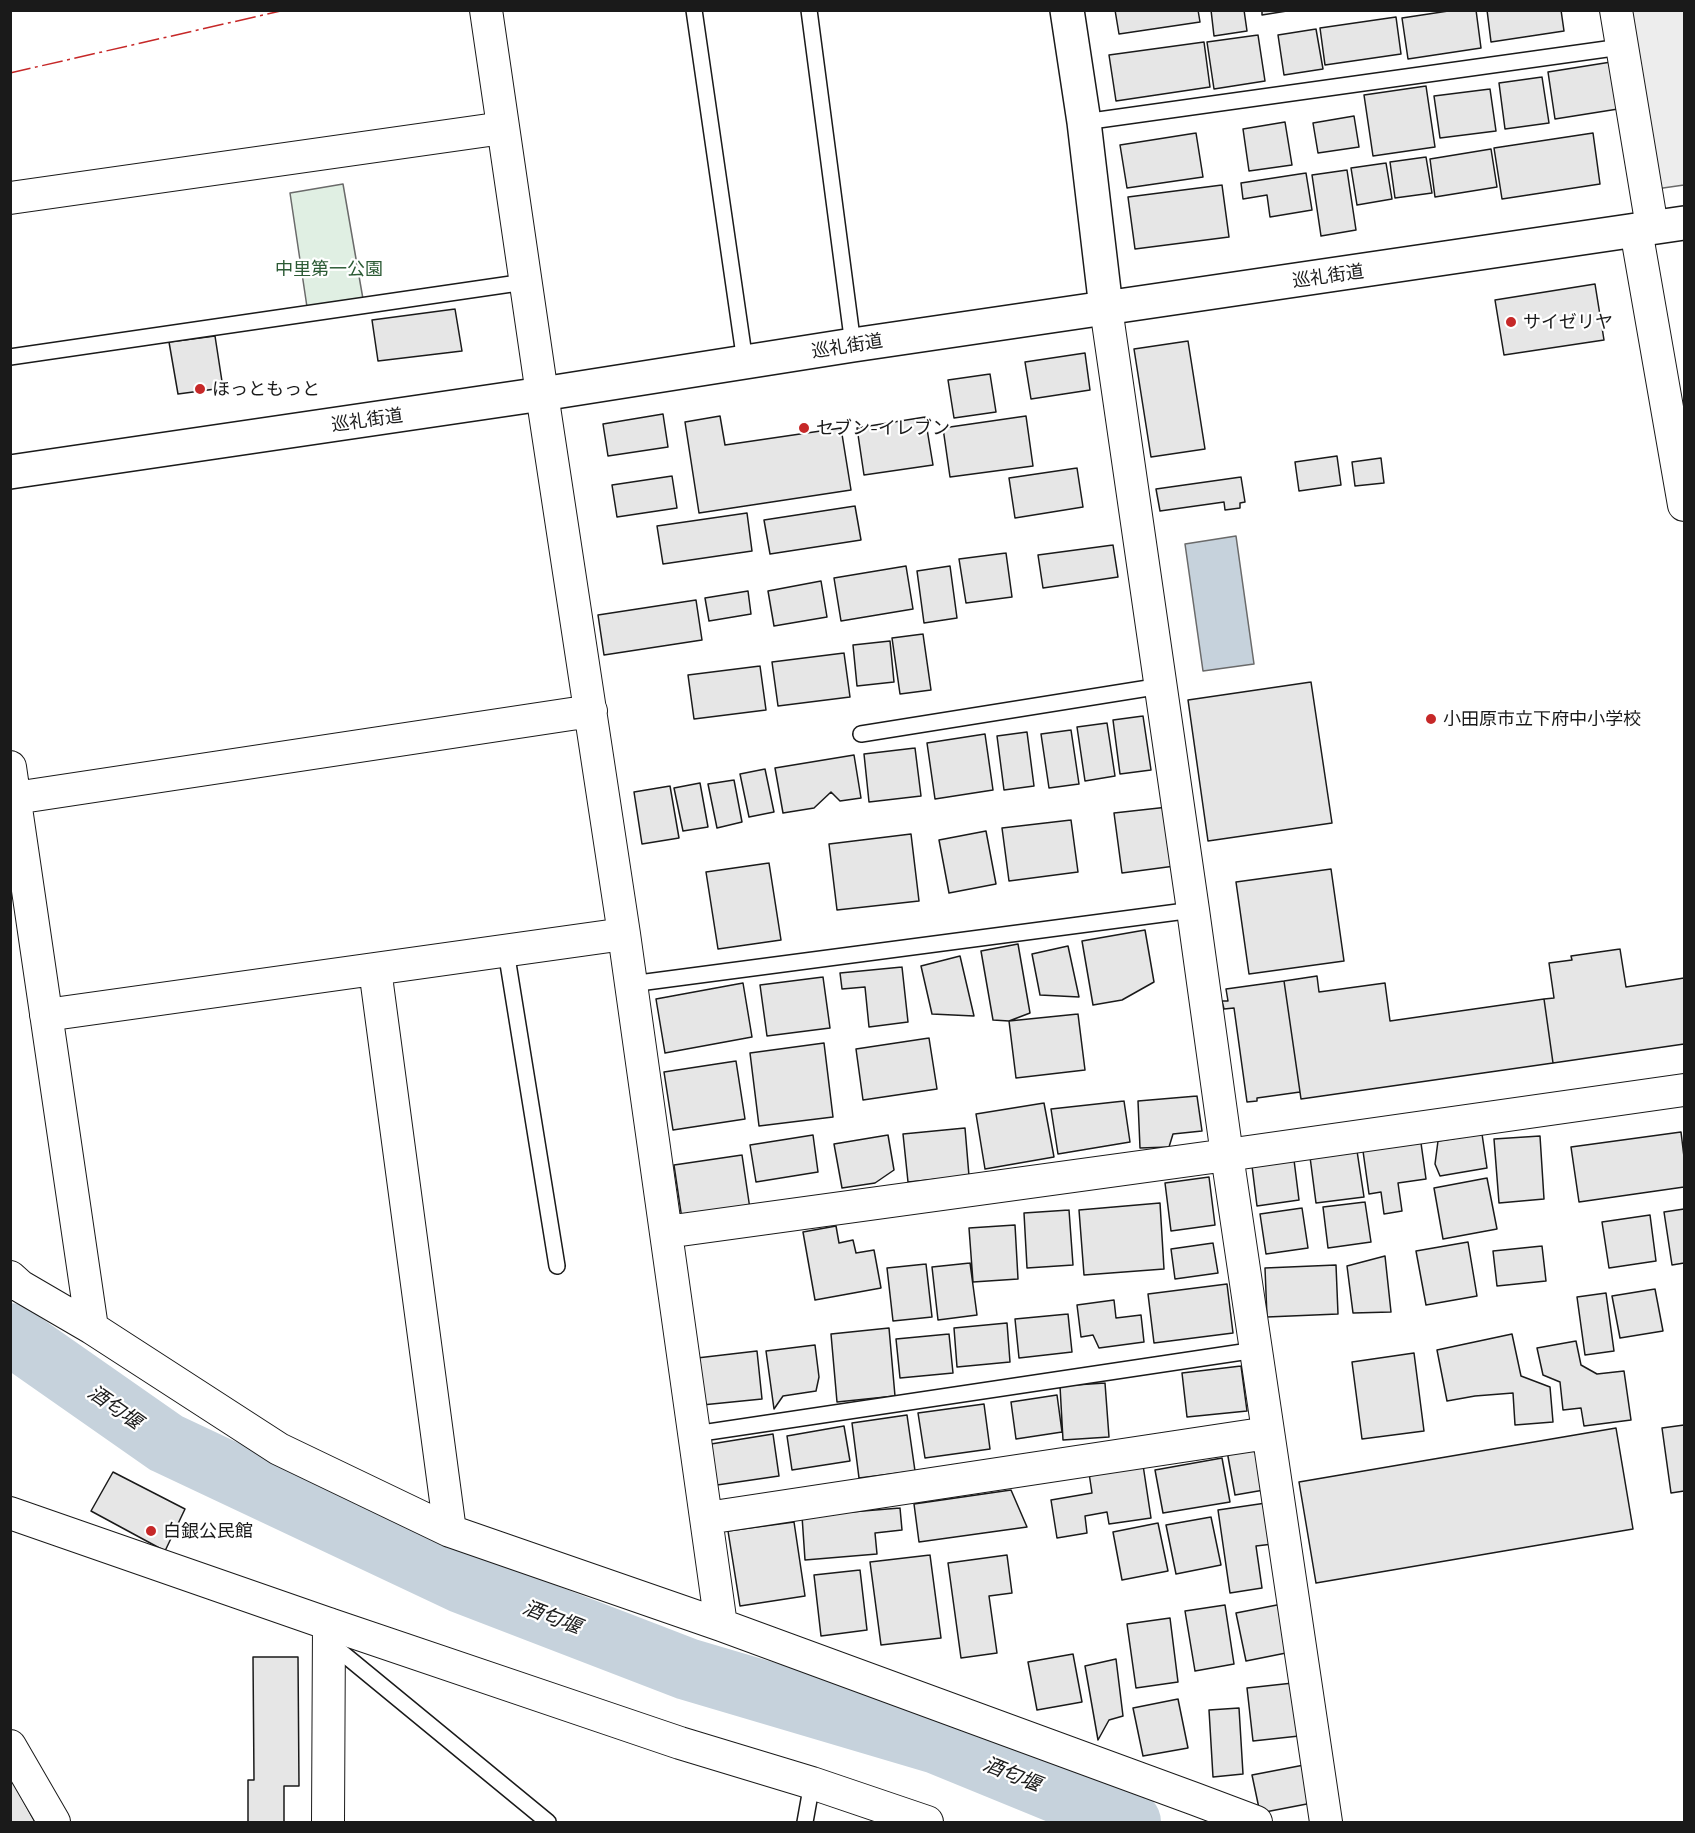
<!DOCTYPE html>
<meta charset="utf-8">
<style>
body{margin:0}
#map{position:relative;width:1695px;height:1833px;overflow:hidden;background:#fff;font-family:"Exo 2",sans-serif}
canvas{display:block}
.frame{position:absolute;inset:0;border:12px solid #1a1a1a;pointer-events:none}
</style>
<div id="map">
<canvas width="1695" height="1833"></canvas>
<div class="frame"></div>
</div>
<script>
const ctx = document.querySelector('canvas').getContext('2d');
ctx.lineJoin = 'round';
function fill(path, color) { ctx.fillStyle = color; ctx.fill(path, 'evenodd'); }
const poly = rows => new Path2D(rows.map(r => 'M' + r).join(''));
function strokePath(path, color, width, dash) { ctx.strokeStyle = color; ctx.lineWidth = width; ctx.lineCap = dash ? 'butt' : 'round'; ctx.setLineDash(dash || []); ctx.stroke(path); }
function label(font, color, halo, rows, align = 'center') {
  ctx.font = font + ' "Exo 2","Noto Sans JP",sans-serif'; ctx.lineWidth = 4.5; ctx.setLineDash([]); ctx.textBaseline = 'middle'; ctx.strokeStyle = halo; ctx.fillStyle = color; for (const [text, x, y, turn = 0] of rows) {
    ctx.save(); ctx.translate(x, y); ctx.rotate((+turn || 0) * Math.PI / 180); ctx.textAlign = isNaN(turn) ? turn : align; if (halo) ctx.strokeText(text, 0, 0); ctx.fillText(text, 0, 0); ctx.restore();
  }
}
const green = poly([
 [343,184,363,299,307,307,290,193,343,184]
]);
fill(green, '#e0efe3');
strokePath(green, '#6a6a6a', 1.5);
const parking = poly([
 [1630,11,1684,11,1684,185,1656,189,1630,11]
]);
fill(parking, '#ededed');
strokePath(parking, '#6a6a6a', 1.5);
const water = poly([
 [1236,536,1254,664,1203,671,1185,544,1236,536]
]);
fill(water, '#c6d2dc');
strokePath(water, '#6a6a6a', 1.5);
strokePath(poly([
 [10,1334,166,1443,461,1582,687,1669,937,1743,1130,1822]
]), '#c6d2dc', 62);
const building = poly([
 [1115,10,1198,10,1200,22,1119,34,1115,10],
 [1211,10,1244,10,1247,31,1214,36,1211,10],
 [1262,10,1293,10,1262,15,1262,10],
 [1455,10,1476,10,1481,48,1408,59,1402,18,1455,10],
 [1487,10,1561,10,1564,31,1491,42,1487,10],
 [1396,17,1401,54,1325,65,1320,28,1396,17],
 [1316,29,1323,69,1284,75,1278,35,1316,29],
 [1258,35,1265,81,1214,89,1207,42,1258,35],
 [1204,42,1210,87,1116,101,1109,55,1204,42],
 [1611,62,1618,109,1555,119,1548,72,1611,62],
 [1542,77,1549,123,1505,129,1499,83,1542,77],
 [1426,86,1435,147,1373,156,1364,95,1426,86],
 [1490,89,1496,131,1440,138,1434,96,1490,89],
 [1354,116,1359,147,1318,153,1313,123,1354,116],
 [1285,122,1292,165,1249,171,1243,129,1285,122],
 [1196,133,1203,177,1127,188,1120,145,1196,133],
 [1593,133,1600,184,1502,199,1494,148,1593,133],
 [1491,149,1497,187,1435,197,1430,159,1491,149],
 [1426,157,1432,193,1395,198,1390,162,1426,157],
 [1386,163,1392,199,1357,205,1351,168,1386,163],
 [1347,170,1356,230,1321,236,1312,175,1347,170],
 [1306,173,1312,210,1270,217,1267,195,1243,199,1241,183,1306,173],
 [1222,185,1229,237,1135,249,1128,197,1222,185],
 [1595,284,1604,340,1504,355,1495,300,1595,284],
 [455,309,462,351,378,361,372,320,455,309],
 [215,336,223,388,178,394,169,342,215,336],
 [1188,341,1205,449,1151,457,1134,349,1188,341],
 [1085,353,1090,390,1031,399,1025,362,1085,353],
 [990,374,996,412,954,418,948,380,990,374],
 [663,414,668,447,608,456,603,424,663,414],
 [720,416,725,445,841,428,851,490,699,513,685,422,720,416],
 [1026,416,1033,466,950,477,943,428,1026,416],
 [925,417,933,465,864,475,857,428,925,417],
 [1337,456,1341,485,1299,491,1295,462,1337,456],
 [1381,458,1384,483,1355,486,1352,462,1381,458],
 [1077,468,1083,507,1015,518,1009,478,1077,468],
 [672,476,677,508,617,517,612,485,672,476],
 [1241,477,1245,502,1240,503,1240,508,1225,510,1224,502,1160,511,1156,489,1241,477],
 [855,506,861,540,770,554,764,520,855,506],
 [747,513,752,551,663,564,657,526,747,513],
 [1113,545,1118,577,1043,588,1038,555,1113,545],
 [1006,553,1012,597,966,603,959,559,1006,553],
 [906,566,913,609,841,621,834,578,906,566],
 [950,566,957,618,924,623,917,571,950,566],
 [821,581,827,617,774,626,768,591,821,581],
 [748,591,751,614,709,621,705,598,748,591],
 [696,600,702,640,604,655,598,615,696,600],
 [923,634,931,690,900,694,892,638,923,634],
 [890,641,894,682,857,686,853,645,890,641],
 [844,653,850,697,778,706,772,662,844,653],
 [760,666,766,710,694,719,688,675,760,666],
 [1311,682,1332,823,1208,841,1188,700,1311,682],
 [1143,716,1151,770,1120,774,1113,720,1143,716],
 [1107,723,1115,776,1085,781,1077,727,1107,723],
 [1071,730,1079,784,1049,788,1041,734,1071,730],
 [1027,732,1034,786,1004,790,997,736,1027,732],
 [985,734,993,790,935,799,927,743,985,734],
 [915,748,921,796,869,802,864,754,915,748],
 [854,755,861,798,840,801,831,792,814,808,783,813,775,768,854,755],
 [765,769,774,812,749,817,740,774,765,769],
 [734,780,742,822,717,828,708,784,734,780],
 [700,783,708,827,683,831,674,788,700,783],
 [670,786,679,838,642,844,634,792,670,786],
 [1168,807,1175,866,1122,873,1114,813,1168,807],
 [1071,820,1078,872,1009,881,1002,828,1071,820],
 [986,831,996,884,949,893,939,840,986,831],
 [911,834,919,901,837,910,829,844,911,834],
 [769,863,781,940,718,949,706,872,769,863],
 [1331,869,1344,961,1249,974,1236,882,1331,869],
 [1145,930,1154,982,1122,1000,1093,1005,1082,941,1145,930],
 [1018,944,1030,1013,1009,1021,993,1020,981,951,1018,944],
 [1068,946,1079,997,1040,995,1032,954,1068,946],
 [1620,949,1626,987,1684,978,1684,1044,1553,1063,1544,999,1554,998,1549,963,1572,960,1571,956,1620,949],
 [960,956,974,1016,932,1014,921,966,960,956],
 [902,967,908,1022,869,1027,865,987,842,989,840,973,902,967],
 [1317,976,1319,992,1385,983,1390,1021,1544,999,1553,1063,1301,1099,1284,981,1317,976],
 [823,977,830,1028,767,1036,760,985,823,977],
 [1284,981,1300,1092,1257,1098,1257,1101,1247,1102,1234,1008,1224,1009,1222,1001,1228,1001,1226,989,1284,981],
 [743,983,752,1037,665,1053,656,999,743,983],
 [1078,1014,1085,1070,1016,1078,1009,1021,1078,1014],
 [929,1038,937,1089,863,1100,856,1049,929,1038],
 [824,1043,833,1117,759,1126,750,1053,824,1043],
 [736,1061,745,1119,673,1130,664,1072,736,1061],
 [1197,1096,1202,1131,1173,1134,1169,1147,1140,1148,1138,1101,1197,1096],
 [1124,1101,1130,1142,1058,1154,1051,1109,1124,1101],
 [1044,1103,1054,1157,985,1169,976,1114,1044,1103],
 [965,1128,969,1176,908,1182,903,1134,965,1128],
 [1681,1132,1684,1157,1684,1187,1579,1202,1571,1147,1681,1132],
 [1482,1134,1487,1168,1440,1176,1435,1164,1438,1141,1482,1134],
 [813,1135,818,1172,756,1182,750,1145,813,1135],
 [888,1135,894,1170,875,1183,842,1188,834,1144,888,1135],
 [1540,1136,1544,1199,1499,1203,1494,1139,1540,1136],
 [1421,1143,1426,1179,1398,1183,1402,1211,1384,1214,1381,1192,1369,1194,1363,1151,1421,1143],
 [1357,1151,1364,1197,1316,1203,1310,1157,1357,1151],
 [742,1155,750,1209,682,1219,674,1165,742,1155],
 [1294,1160,1299,1200,1257,1206,1252,1166,1294,1160],
 [1209,1177,1215,1225,1171,1231,1165,1183,1209,1177],
 [1487,1178,1497,1229,1443,1239,1434,1188,1487,1178],
 [1365,1202,1371,1242,1328,1248,1323,1207,1365,1202],
 [1160,1203,1164,1269,1084,1275,1079,1210,1160,1203],
 [1302,1208,1308,1248,1266,1254,1260,1214,1302,1208],
 [1684,1209,1684,1263,1672,1265,1664,1212,1684,1209],
 [1069,1210,1073,1265,1027,1268,1024,1213,1069,1210],
 [1650,1215,1656,1261,1609,1268,1602,1222,1650,1215],
 [1015,1225,1018,1279,973,1282,969,1228,1015,1225],
 [836,1226,839,1243,853,1240,856,1253,874,1250,881,1288,815,1300,803,1232,836,1226],
 [1468,1242,1477,1296,1426,1305,1416,1251,1468,1242],
 [1213,1243,1218,1273,1175,1279,1171,1249,1213,1243],
 [1542,1246,1546,1281,1497,1286,1493,1251,1542,1246],
 [1385,1256,1391,1312,1353,1313,1347,1266,1385,1256],
 [970,1263,977,1315,938,1320,932,1267,970,1263],
 [926,1264,932,1317,893,1321,887,1268,926,1264],
 [1336,1265,1338,1314,1267,1317,1265,1268,1336,1265],
 [1227,1284,1233,1333,1154,1343,1148,1294,1227,1284],
 [1655,1289,1663,1331,1620,1338,1612,1296,1655,1289],
 [1606,1293,1614,1351,1585,1355,1577,1297,1606,1293],
 [1114,1300,1116,1318,1141,1315,1144,1342,1099,1348,1093,1335,1081,1337,1077,1305,1114,1300],
 [1068,1314,1072,1352,1019,1358,1015,1319,1068,1314],
 [1007,1323,1010,1362,957,1367,954,1328,1007,1323],
 [889,1328,895,1396,837,1402,831,1334,889,1328],
 [949,1334,953,1373,900,1378,896,1339,949,1334],
 [1512,1334,1521,1376,1550,1387,1553,1422,1515,1425,1513,1393,1475,1396,1447,1401,1437,1350,1512,1334],
 [1576,1341,1581,1365,1597,1374,1624,1371,1631,1420,1584,1426,1581,1408,1563,1410,1560,1382,1543,1375,1537,1348,1576,1341],
 [815,1345,819,1377,816,1391,783,1396,774,1409,766,1351,815,1345],
 [757,1351,762,1399,702,1405,697,1358,757,1351],
 [1414,1353,1424,1431,1362,1439,1352,1362,1414,1353],
 [1241,1366,1247,1411,1187,1417,1182,1373,1241,1366],
 [1105,1383,1109,1437,1063,1440,1060,1386,1105,1383],
 [1057,1395,1062,1432,1016,1439,1011,1402,1057,1395],
 [984,1404,990,1449,925,1458,918,1413,984,1404],
 [907,1415,915,1471,859,1478,852,1423,907,1415],
 [1684,1425,1684,1491,1671,1493,1662,1428,1684,1425],
 [844,1426,850,1461,792,1470,787,1436,844,1426],
 [1616,1428,1633,1529,1316,1583,1299,1482,1616,1428],
 [773,1434,779,1476,717,1485,711,1444,773,1434],
 [1257,1446,1264,1490,1235,1495,1227,1451,1257,1446],
 [1222,1458,1230,1502,1163,1513,1155,1470,1222,1458],
 [1143,1465,1151,1518,1109,1524,1107,1512,1085,1516,1087,1533,1057,1538,1051,1500,1092,1493,1089,1473,1143,1465],
 [113,1472,185,1509,165,1551,91,1511,113,1472],
 [1011,1490,1027,1527,919,1542,914,1504,1011,1490],
 [1266,1503,1273,1544,1256,1546,1262,1588,1230,1593,1218,1510,1266,1503],
 [900,1508,902,1530,875,1533,877,1554,805,1560,802,1516,900,1508],
 [1211,1517,1221,1565,1176,1574,1166,1525,1211,1517],
 [794,1522,805,1596,740,1606,728,1531,794,1522],
 [1158,1523,1168,1571,1122,1580,1113,1532,1158,1523],
 [930,1555,941,1638,881,1645,870,1562,930,1555],
 [1007,1555,1012,1593,989,1596,997,1653,961,1658,948,1563,1007,1555],
 [860,1570,867,1630,821,1636,814,1575,860,1570],
 [1282,1604,1291,1652,1246,1661,1236,1613,1282,1604],
 [1225,1605,1234,1664,1195,1671,1185,1611,1225,1605],
 [1170,1618,1178,1682,1136,1688,1127,1624,1170,1618],
 [1073,1654,1082,1702,1037,1710,1028,1662,1073,1654],
 [253,1657,298,1657,299,1786,284,1786,284,1822,248,1822,248,1780,254,1780,253,1657],
 [1116,1659,1123,1716,1109,1720,1098,1740,1085,1666,1116,1659],
 [1293,1683,1299,1736,1253,1741,1247,1688,1293,1683],
 [1178,1699,1188,1748,1143,1756,1133,1708,1178,1699],
 [1239,1708,1243,1774,1213,1777,1209,1710,1239,1708],
 [1304,1765,1312,1803,1260,1813,1252,1775,1304,1765],
 [13,1782,35,1822,10,1822,10,1783,13,1782]
]);
fill(building, '#e6e6e6');
strokePath(building, '#1a1a1a', 1.5);
const service = poly([
 [694,10,745,362],
 [809,10,853,345],
 [1084,122,1621,47],
 [10,357,525,282],
 [861,734,1161,686],
 [506,951,557,1266],
 [631,984,1193,910],
 [695,1434,1256,1350],
 [329,1642,548,1822],
 [805,1822,812,1783]
]);
const minor = poly([
 [486,10,542,394,624,934,721,1625],
 [1616,10,1652,227],
 [10,198,503,128],
 [1636,230,1684,505],
 [1106,308,1193,910,1227,1155,1326,1822],
 [10,767,92,1328,279,1449,450,1531,721,1625,1195,1799,1256,1822],
 [15,798,591,711],
 [375,969,450,1531],
 [46,1015,624,934],
 [666,1232,1227,1155,1684,1090],
 [10,1277,20,1286,92,1328],
 [10,1513,329,1624,680,1743,812,1783,927,1822],
 [707,1518,1268,1433],
 [10,1746,54,1822],
 [328,1822,329,1624]
]);
const tertiary = poly([
 [1067,10,1084,122,1106,308],
 [10,472,542,394,853,345,1684,223]
]);
strokePath(service, '#1a1a1a', 18);
strokePath(minor, '#1a1a1a', 34);
strokePath(tertiary, '#1a1a1a', 36);
strokePath(service, '#fff', 15);
strokePath(minor, '#fff', 32);
strokePath(tertiary, '#fff', 33);
strokePath(poly([
 [10,73,285,10]
]), '#c62828', 1.5, [21, 4.5, 3, 4.5]);
for (const [x, y, r, color] of [
 [1511,322,6,"#c62828"],
 [200,389,6,"#c62828"],
 [804,428,6,"#c62828"],
 [1431,719,6,"#c62828"],
 [151,1531,6,"#c62828"]
]) { const dot = new Path2D(); dot.arc(x, y, r, 0, 2 * Math.PI); ctx.fillStyle = color; ctx.fill(dot); strokePath(dot, '#fff', 2); }
label('18px', '#2b5a34', '#fff', [
 ["中里第一公園",329,269]
]);
label('18px', '#1a1a1a', '#fff', [
 ["巡礼街道",1328,276,-8],
 ["巡礼街道",847,346,-9],
 ["巡礼街道",367,420,-8]
]);
label('18px', '#1a1a1a', '#fff', [
 ["サイゼリヤ",1523,322],
 ["ほっともっと",212,389],
 ["セブン-イレブン",816,428],
 ["小田原市立下府中小学校",1443,719],
 ["白銀公民館",163,1531]
], 'left');
label('italic 20px', '#1a1a1a', '#fff', [
 ["酒匂堰",115,1407,35],
 ["酒匂堰",552,1617,21],
 ["酒匂堰",1012,1774,22]
]);
</script>
